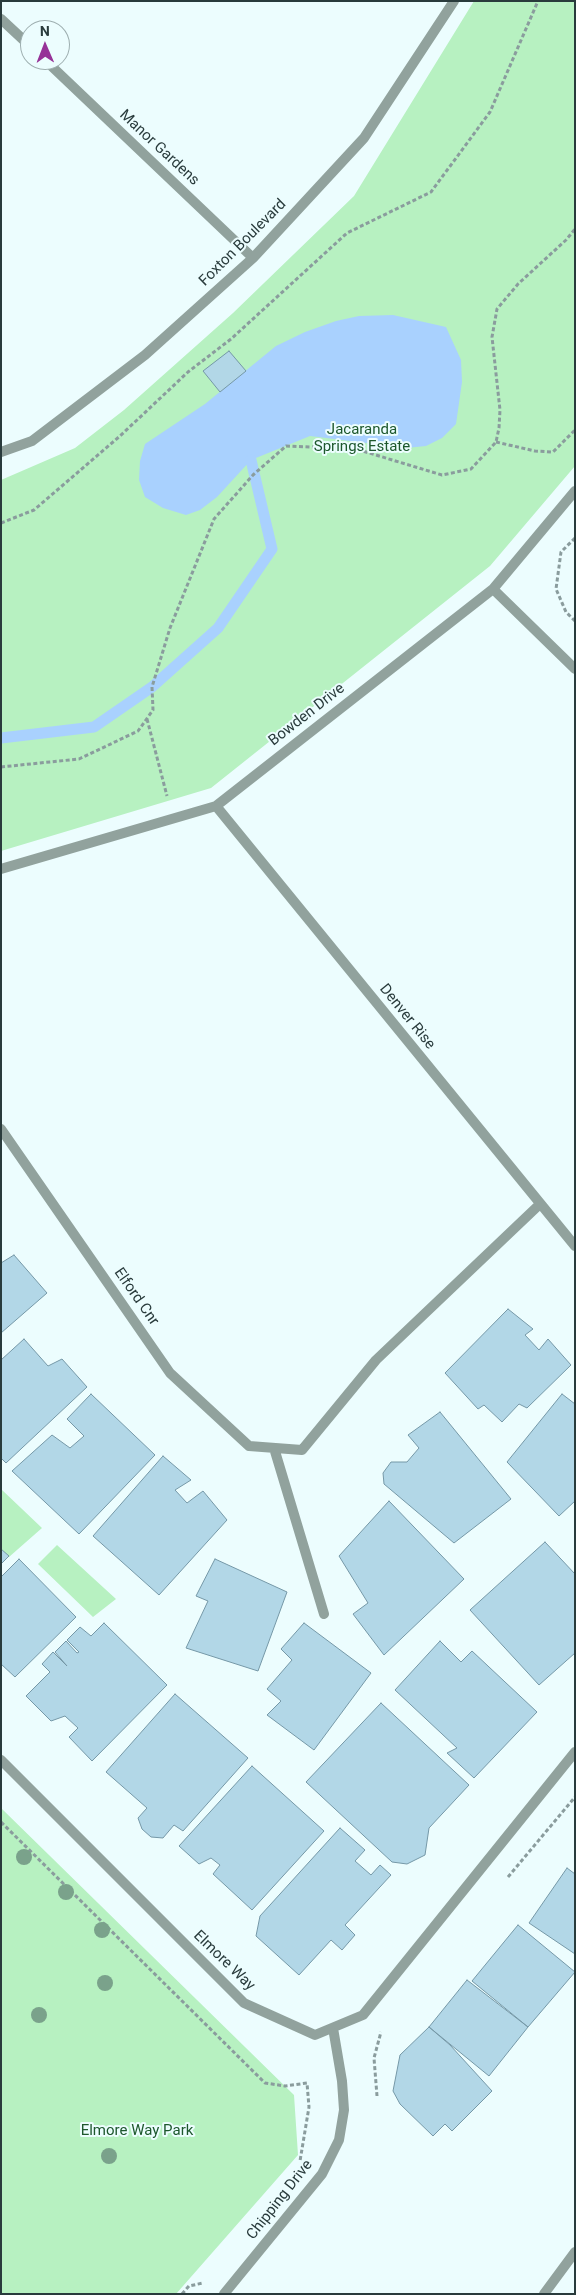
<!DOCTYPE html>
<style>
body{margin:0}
#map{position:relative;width:576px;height:2295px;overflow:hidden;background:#ecfdfe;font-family:Roboto,sans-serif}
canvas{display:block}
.frame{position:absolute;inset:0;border:2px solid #293b3c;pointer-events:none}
.north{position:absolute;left:20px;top:20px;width:50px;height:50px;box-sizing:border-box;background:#ecfdfe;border:1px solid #9eafb0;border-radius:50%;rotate:359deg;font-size:14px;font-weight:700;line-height:20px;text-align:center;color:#293b3c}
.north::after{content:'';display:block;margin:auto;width:18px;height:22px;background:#963298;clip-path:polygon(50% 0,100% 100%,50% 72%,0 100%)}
</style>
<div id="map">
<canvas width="576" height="2295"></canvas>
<div class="frame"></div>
<div class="north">N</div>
</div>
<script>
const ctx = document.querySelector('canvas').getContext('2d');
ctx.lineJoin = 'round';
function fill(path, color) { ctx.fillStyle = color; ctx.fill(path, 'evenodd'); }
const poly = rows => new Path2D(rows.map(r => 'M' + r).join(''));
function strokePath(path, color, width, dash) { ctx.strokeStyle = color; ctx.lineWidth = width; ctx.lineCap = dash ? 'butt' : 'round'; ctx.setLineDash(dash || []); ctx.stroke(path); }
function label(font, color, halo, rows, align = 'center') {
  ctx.font = font + ' Roboto,sans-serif'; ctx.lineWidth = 4; ctx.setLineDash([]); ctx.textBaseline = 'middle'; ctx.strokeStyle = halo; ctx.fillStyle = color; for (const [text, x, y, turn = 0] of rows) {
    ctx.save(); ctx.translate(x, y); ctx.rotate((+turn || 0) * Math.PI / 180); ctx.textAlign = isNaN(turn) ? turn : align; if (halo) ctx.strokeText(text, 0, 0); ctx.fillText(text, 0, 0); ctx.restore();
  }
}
fill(poly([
 [474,1,575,1,575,466,490,566,211,788,1,851,1,480,75,448,124,410,233,313,354,196],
 [1,1489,42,1528,9,1557,1,1549],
 [57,1545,116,1599,93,1617,38,1564],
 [1,1808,294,2095,298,2155,176,2294,1,2294]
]), '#b7f1c1');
fill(poly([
 [393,315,446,327,461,360,462,382,456,424,442,438,426,446,406,448,310,436,251,460,217,497,200,510,186,515,163,508,145,497,139,480,140,461,145,444,205,404,276,346,305,332,336,321,359,316]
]), '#a9d1fe');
strokePath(poly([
 [1,738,94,727,152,687,218,628,272,549,251,460]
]), '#a9d1fe', 11);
const building = poly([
 [229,351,246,371,220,392,203,371,229,351],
 [14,1255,47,1293,1,1333,1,1263,14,1255],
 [508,1309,533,1329,525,1335,539,1350,548,1339,571,1365,527,1408,519,1404,502,1422,484,1405,478,1409,445,1373,508,1309],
 [24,1339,48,1366,62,1359,87,1387,6,1463,1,1458,1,1360,24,1339],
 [91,1394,155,1455,79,1534,12,1471,52,1435,70,1448,84,1436,67,1419,91,1394],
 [562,1394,575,1404,575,1501,559,1516,507,1462,562,1394],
 [440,1412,511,1499,454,1543,384,1484,383,1473,391,1462,407,1462,419,1448,408,1435,440,1412],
 [163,1456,191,1480,175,1490,187,1503,203,1491,227,1520,159,1595,93,1536,163,1456],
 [389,1501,464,1579,384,1655,353,1614,368,1603,339,1556,389,1501],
 [545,1542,575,1574,575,1653,539,1685,470,1610,545,1542],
 [1,1549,9,1556,1,1564,1,1549],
 [19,1559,76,1617,15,1677,1,1664,1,1577,19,1559],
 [215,1559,287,1592,258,1671,186,1648,208,1601,196,1596,215,1559],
 [104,1623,167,1685,92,1761,69,1737,78,1728,65,1716,51,1721,26,1696,50,1672,42,1664,53,1652,67,1666,55,1652,66,1641,77,1653,79,1652,67,1640,80,1627,91,1636,104,1623],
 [304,1623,371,1673,314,1750,267,1715,281,1701,267,1689,292,1660,281,1649,304,1623],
 [440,1641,461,1662,472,1651,537,1712,474,1778,447,1753,457,1748,395,1690,440,1641],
 [175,1694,248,1758,183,1831,174,1825,163,1838,151,1837,142,1829,138,1818,147,1808,106,1772,175,1694],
 [381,1703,469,1785,429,1828,425,1855,407,1864,392,1862,306,1782,381,1703],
 [252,1766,324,1831,252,1910,213,1874,220,1865,211,1858,199,1864,179,1846,252,1766],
 [340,1828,365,1850,355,1861,371,1875,380,1865,391,1875,345,1925,355,1935,342,1950,331,1940,299,1975,256,1936,260,1916,340,1828],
 [567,1868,575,1874,575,1954,529,1923,567,1868],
 [518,1925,575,1972,528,2027,472,1981,518,1925],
 [467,1980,528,2027,489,2076,429,2027,467,1980],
 [429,2027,450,2045,492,2091,452,2131,445,2124,433,2136,400,2104,393,2091,400,2055,429,2027]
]);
fill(building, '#b2d7e7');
strokePath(building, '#7598a7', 1);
strokePath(poly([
 [496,442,535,451,553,452,575,430],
 [1,523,34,510,120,436,188,372,231,339,347,233,431,192,490,112,538,1],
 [575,538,561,552,556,589,566,612,575,621],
 [147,719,167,796],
 [1,767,79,759,138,731,153,710,152,687,170,628,214,519,253,475,286,446,356,449,442,475,471,469,496,442,499,428,500,410,492,337,497,309,518,284,566,240,575,229],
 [1,1822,265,2083,285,2086,307,2083,309,2107,300,2161],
 [508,1877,575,1797],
 [377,2096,374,2058,381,2032],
 [182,2294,189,2286,203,2283]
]), '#8a9c9d', 3, [4, 2.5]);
strokePath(poly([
 [1,19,30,46],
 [45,60,253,258],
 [1,452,32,441,145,355,253,258,364,138,454,1],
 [493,589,575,669],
 [216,806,575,1246],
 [1,869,216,806,493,589,575,491],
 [1,1129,170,1373,249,1446,302,1450,376,1360,540,1204],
 [274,1448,324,1614],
 [1,1760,244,2003,315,2035,363,2015,575,1752],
 [224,2294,322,2174,339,2140,344,2110,342,2081,333,2028],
 [544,2294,575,2252]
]), '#91a29d', 10);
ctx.fillStyle = '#7aa28b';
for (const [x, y] of [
 [24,1857],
 [66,1892],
 [102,1930],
 [105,1983],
 [39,2015],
 [109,2156]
]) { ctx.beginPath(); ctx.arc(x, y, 8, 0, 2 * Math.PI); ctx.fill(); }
label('15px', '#293b3c', '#ecfdfe', [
 ["Manor Gardens",159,148,43],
 ["Foxton Boulevard",243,243,-45],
 ["Bowden Drive",307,715,-38],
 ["Denver Rise",407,1017,51],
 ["Elford Cnr",136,1297,55],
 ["Elmore Way",224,1961,44],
 ["Chipping Drive",280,2200,-52]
]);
label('15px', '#1d582d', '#ecfdfe', [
 ["Jacaranda",362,430],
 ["Springs Estate",362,447],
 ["Elmore Way Park",137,2131]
]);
</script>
